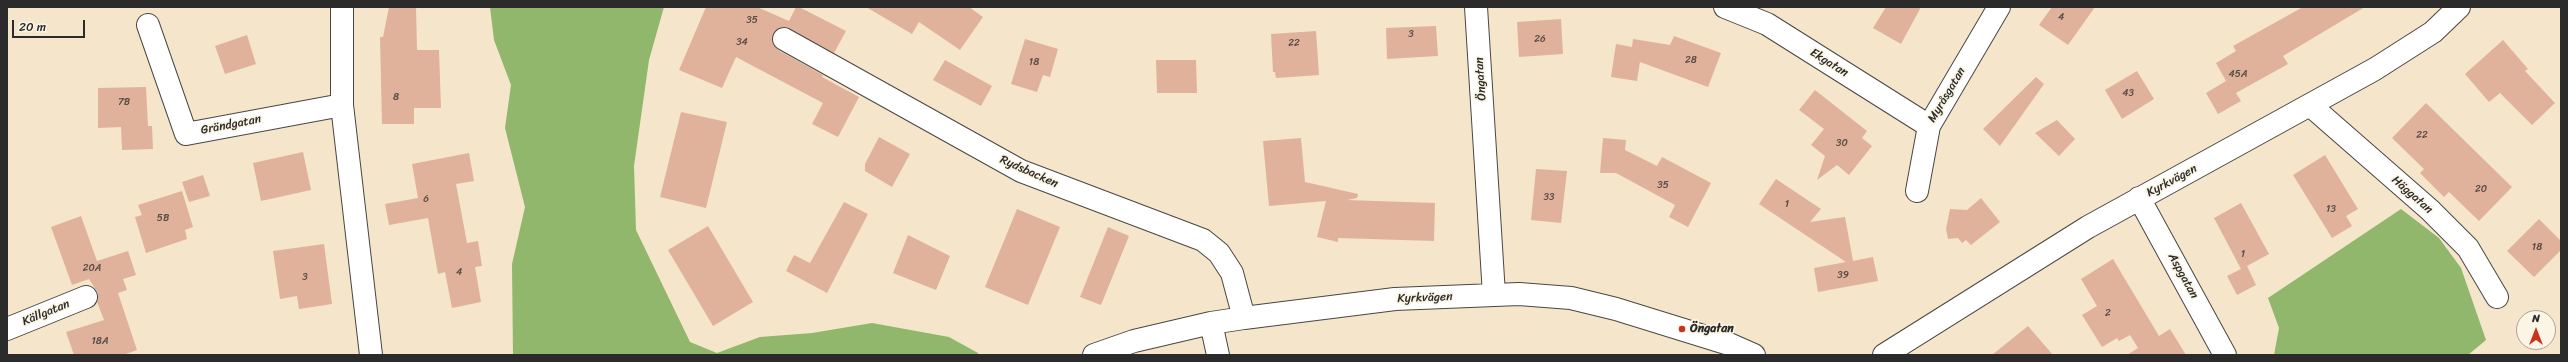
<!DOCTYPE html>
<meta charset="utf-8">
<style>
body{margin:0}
#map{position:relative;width:2568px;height:362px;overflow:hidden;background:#f5e5cb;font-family:Sriracha,sans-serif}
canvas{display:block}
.frame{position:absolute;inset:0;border:8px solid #2b2b2b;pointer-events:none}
.north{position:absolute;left:2516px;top:310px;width:40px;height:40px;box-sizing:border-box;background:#fcf5e5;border:1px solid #a8a49b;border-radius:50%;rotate:0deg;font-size:11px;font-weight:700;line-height:16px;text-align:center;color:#2b2b2b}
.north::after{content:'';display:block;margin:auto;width:14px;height:18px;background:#c8321e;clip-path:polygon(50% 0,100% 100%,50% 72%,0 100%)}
.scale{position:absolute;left:12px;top:20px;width:73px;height:18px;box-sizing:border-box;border:2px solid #2b2b2b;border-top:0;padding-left:5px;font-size:12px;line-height:14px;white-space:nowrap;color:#2b2b2b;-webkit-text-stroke:3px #fcf5e5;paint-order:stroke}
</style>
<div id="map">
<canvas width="2568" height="362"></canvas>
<div class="frame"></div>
<div class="north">N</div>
<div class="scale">20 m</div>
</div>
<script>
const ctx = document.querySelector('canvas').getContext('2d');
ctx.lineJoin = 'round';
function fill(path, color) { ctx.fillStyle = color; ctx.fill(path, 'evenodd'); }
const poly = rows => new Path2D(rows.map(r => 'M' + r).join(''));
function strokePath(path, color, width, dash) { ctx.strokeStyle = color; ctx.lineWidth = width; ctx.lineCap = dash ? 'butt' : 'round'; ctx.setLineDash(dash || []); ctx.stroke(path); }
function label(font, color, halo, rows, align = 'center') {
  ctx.font = font + ' Sriracha,sans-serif'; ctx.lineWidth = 3.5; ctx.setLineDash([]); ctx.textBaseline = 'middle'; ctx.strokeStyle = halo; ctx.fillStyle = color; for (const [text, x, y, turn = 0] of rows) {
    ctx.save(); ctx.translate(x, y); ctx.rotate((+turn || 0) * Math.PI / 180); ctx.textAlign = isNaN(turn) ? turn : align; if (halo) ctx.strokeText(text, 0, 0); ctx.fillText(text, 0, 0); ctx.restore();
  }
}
fill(poly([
 [490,7,664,7,649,60,634,166,636,230,690,342,717,353,760,337,812,333,872,323,949,337,978,353,978,355,513,355,512,264,525,207,505,128,511,85,494,40],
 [2401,209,2439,238,2461,268,2486,340,2468,355,2274,355,2279,328,2268,298]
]), '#90b76c');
fill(poly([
 [389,7,416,7,417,50,439,50,441,108,414,108,414,124,382,124,380,37,383,37],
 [706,7,757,7,789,21,796,7,799,7,846,31,834,53,784,27,777,29,772,39,778,50,823,75,822,77,859,97,838,137,812,124,823,103,736,57,722,88,679,70],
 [866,7,969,7,983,17,960,50,919,22,912,34],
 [1886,7,1921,7,1901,44,1873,28],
 [2052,7,2095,7,2068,45,2039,25],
 [2303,7,2365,7,2283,56,2288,64,2236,93,2241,101,2218,114,2206,93,2226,81,2216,63,2236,51,2233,46],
 [1561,19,1563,54,1519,57,1517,22],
 [1436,26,1438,56,1387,59,1386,28],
 [1316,31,1319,75,1276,78,1275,72,1273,72,1271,34],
 [247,35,256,64,225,74,215,46],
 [1674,36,1721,53,1708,87,1640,62,1637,81,1611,77,1616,44,1632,47,1633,39,1670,45],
 [1025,39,1058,49,1050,77,1043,75,1037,92,1011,84],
 [2503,40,2528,69,2525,71,2555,103,2532,125,2500,93,2489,102,2465,74],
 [945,60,992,86,981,106,933,80],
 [1156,60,1196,60,1197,93,1157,93],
 [2137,71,2154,99,2122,119,2105,90],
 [2036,77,2044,84,2000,146,1983,129],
 [146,87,148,126,152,126,153,149,122,150,121,127,98,128,98,88],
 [1815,90,1867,131,1862,138,1872,146,1849,175,1837,165,1817,180,1825,156,1811,145,1824,129,1799,110],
 [2426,103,2512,187,2479,221,2449,192,2444,197,2420,173,2424,169,2392,138],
 [681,112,727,122,706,208,660,197],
 [2057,120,2075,139,2059,156,2035,133],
 [879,137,910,154,892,187,865,171,865,164],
 [1301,138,1305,182,1358,194,1357,198,1347,200,1435,203,1434,241,1338,238,1338,242,1317,237,1326,201,1269,206,1263,141],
 [1603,138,1626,140,1625,150,1657,166,1662,157,1711,183,1688,227,1669,217,1675,205,1616,173,1600,173],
 [303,152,311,190,261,201,253,163],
 [469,153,474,181,456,184,467,243,478,241,482,266,475,267,481,302,452,308,445,272,438,274,428,218,389,225,385,204,418,198,412,164],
 [2325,155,2358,209,2346,216,2352,226,2332,238,2293,175],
 [1536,169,1567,171,1561,223,1531,220],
 [203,175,210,196,189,202,182,182],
 [1776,179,1821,209,1810,222,1845,217,1853,261,1873,257,1878,281,1818,292,1814,268,1846,262,1759,204],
 [182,191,193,227,185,230,187,239,146,253,135,217,142,215,138,205],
 [1981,198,2000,222,1971,245,1966,240,1962,243,1958,238,1948,239,1946,229,1950,209,1967,210],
 [844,202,868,214,827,293,786,271,794,255,810,263],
 [2241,203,2269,254,2247,266,2256,285,2237,295,2227,276,2241,269,2214,218],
 [1017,209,1060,227,1028,305,985,287],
 [81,216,97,261,128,251,136,275,123,279,127,290,118,293,137,350,123,355,74,355,66,332,104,320,97,302,98,293,89,279,72,285,51,227],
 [2539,219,2561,241,2561,250,2534,277,2507,251],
 [708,226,753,302,713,326,668,250],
 [1108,227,1129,236,1101,305,1080,297],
 [908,235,950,256,936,290,893,273],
 [324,244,332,304,299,309,297,296,280,299,273,251],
 [2113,259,2159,336,2170,329,2186,355,2127,355,2138,348,2130,335,2119,341,2117,338,2102,347,2082,315,2097,306,2081,279],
 [2028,326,2053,355,1992,355]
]), '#e1b29b');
const minor = poly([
 [342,7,342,105,371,355],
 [1476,7,1494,295],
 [1725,7,1767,24,1929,126],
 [148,25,186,134,342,105],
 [784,39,1021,171,1203,240,1219,253,1232,273,1244,318],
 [2311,106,2430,210,2468,248,2497,297],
 [1917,191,1929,126,1999,7],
 [2139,198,2225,355],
 [1211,323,1218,355],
 [7,329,86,297],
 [1094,355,1134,341,1211,323,1244,318,1395,299,1519,294,1571,298,1616,309,1729,344,1754,355],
 [1884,355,2088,227,2375,69,2433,32,2459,7]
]);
strokePath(minor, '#494743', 24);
strokePath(minor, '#fff', 22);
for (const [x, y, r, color] of [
 [1682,329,4,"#c8321e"]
]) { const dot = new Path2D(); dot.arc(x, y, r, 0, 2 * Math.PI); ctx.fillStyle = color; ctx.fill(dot); strokePath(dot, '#fcf5e5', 1.5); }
label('10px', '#584d47', null, [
 ["4",2061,17],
 ["35",752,20],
 ["3",1411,34],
 ["26",1540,39],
 ["34",742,42],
 ["22",1294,43],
 ["28",1691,60],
 ["18",1034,62],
 ["45A",2238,74],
 ["43",2128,93],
 ["8",396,97],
 ["7B",124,102],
 ["22",2422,135],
 ["30",1842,143],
 ["35",1663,185],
 ["20",2481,189],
 ["33",1549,197],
 ["6",426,199],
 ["1",1787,204],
 ["13",2331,209],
 ["5B",163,218],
 ["18",2537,247],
 ["1",2243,254],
 ["20A",92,268],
 ["4",459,272],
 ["39",1843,275],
 ["3",305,277],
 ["2",2108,313],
 ["18A",100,341]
]);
label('12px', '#2b2b2b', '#fcf5e5', [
 ["Ekgatan",1829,63,32],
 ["Öngatan",1481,79,-94],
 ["Myråsgatan",1947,95,-59],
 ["Grändgatan",231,125,-11],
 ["Rydsbacken",1029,172,24],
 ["Kyrkvägen",2172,181,-28],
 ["Häggatan",2412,195,41],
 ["Aspgatan",2183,276,61],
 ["Kyrkvägen",1425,298,-2],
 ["Källgatan",46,313,-22]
]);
label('bold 12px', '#2b2b2b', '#fcf5e5', [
 ["Öngatan",1690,329]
], 'left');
</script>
